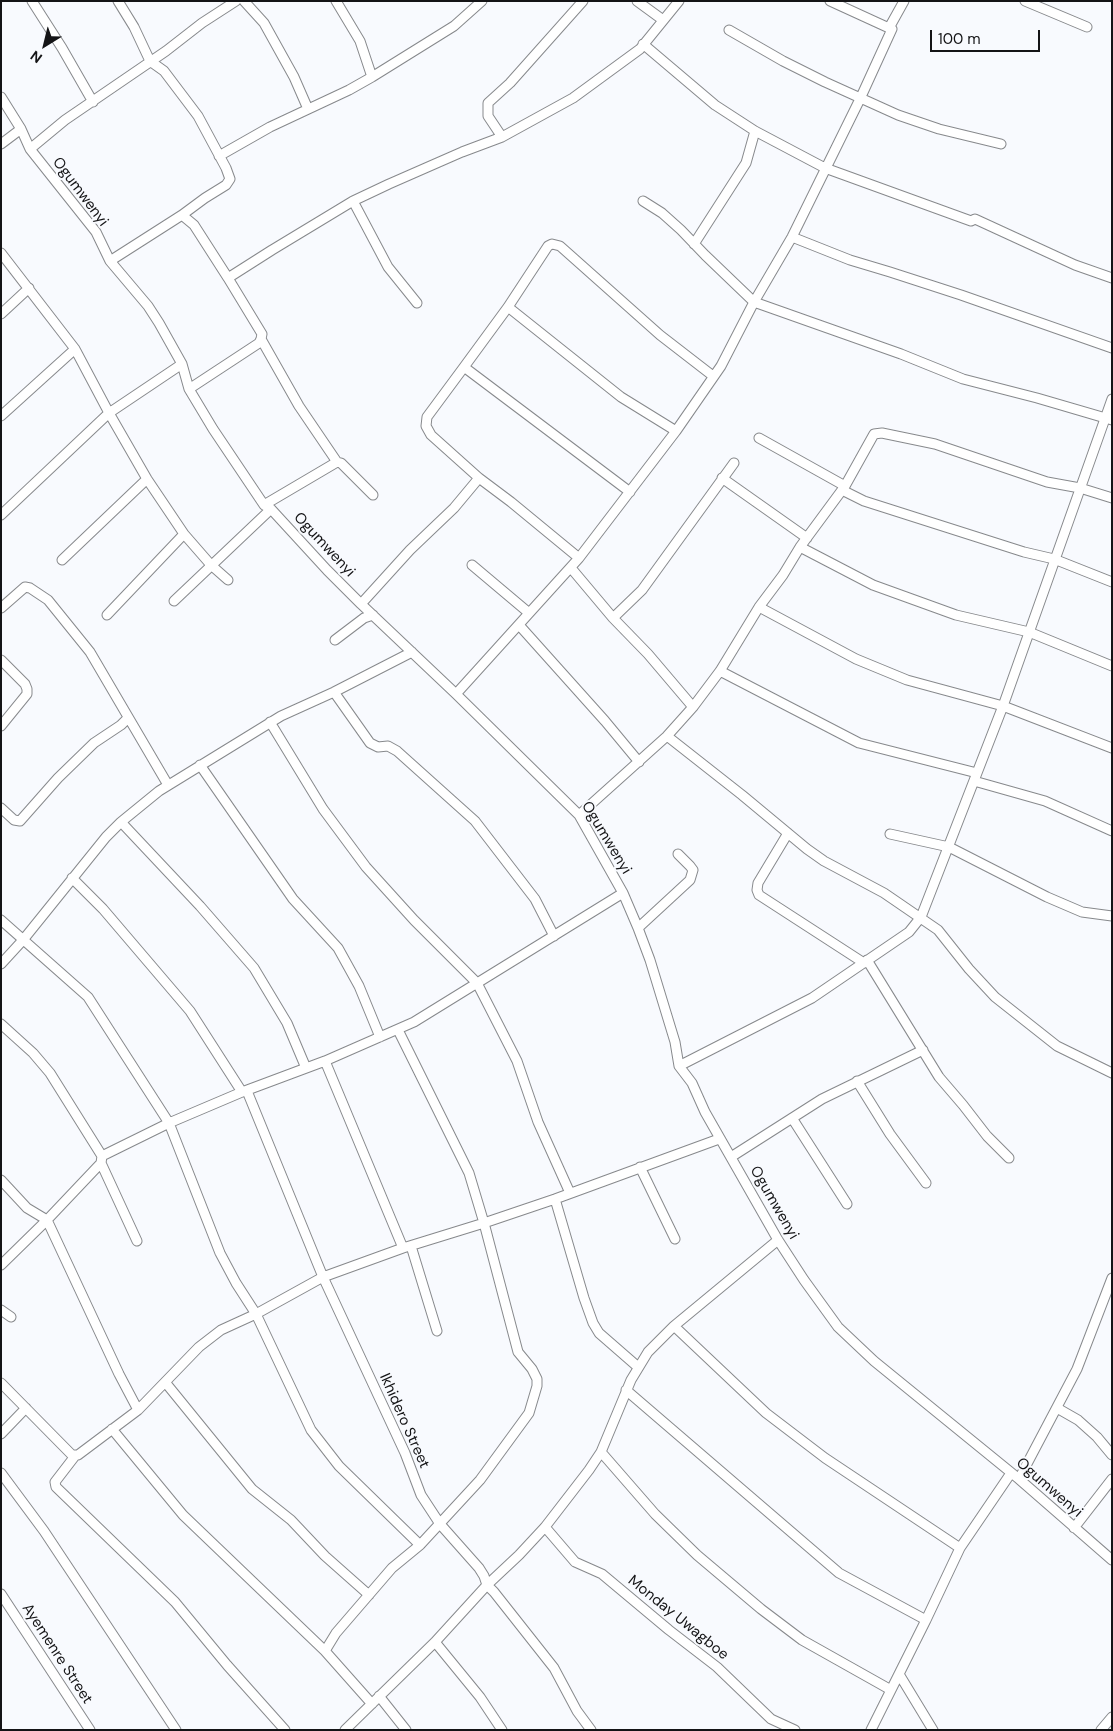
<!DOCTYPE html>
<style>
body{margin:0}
#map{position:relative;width:1113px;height:1731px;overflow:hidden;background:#f8fafe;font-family:"DM Sans",sans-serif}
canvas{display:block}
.frame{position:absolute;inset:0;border:2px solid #141416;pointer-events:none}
.north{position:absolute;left:20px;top:20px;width:50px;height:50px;-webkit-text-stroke:4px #f8fafe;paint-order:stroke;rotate:216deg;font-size:14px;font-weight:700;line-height:20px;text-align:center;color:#141416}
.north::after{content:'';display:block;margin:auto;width:18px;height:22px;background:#141416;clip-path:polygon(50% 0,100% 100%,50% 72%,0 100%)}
.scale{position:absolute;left:930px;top:30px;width:110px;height:22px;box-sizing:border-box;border:2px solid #141416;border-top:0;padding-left:6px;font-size:15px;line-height:18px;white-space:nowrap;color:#141416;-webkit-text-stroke:4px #f8fafe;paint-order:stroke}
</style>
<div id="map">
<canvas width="1113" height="1731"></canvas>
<div class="frame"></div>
<div class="north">N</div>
<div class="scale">100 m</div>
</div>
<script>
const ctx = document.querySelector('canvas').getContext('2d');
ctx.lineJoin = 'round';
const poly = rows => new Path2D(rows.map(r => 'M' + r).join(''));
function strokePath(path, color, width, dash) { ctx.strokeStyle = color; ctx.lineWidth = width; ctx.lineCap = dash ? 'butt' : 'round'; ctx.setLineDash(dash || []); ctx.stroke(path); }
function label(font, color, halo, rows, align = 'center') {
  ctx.font = font + ' "DM Sans",sans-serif'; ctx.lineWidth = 4; ctx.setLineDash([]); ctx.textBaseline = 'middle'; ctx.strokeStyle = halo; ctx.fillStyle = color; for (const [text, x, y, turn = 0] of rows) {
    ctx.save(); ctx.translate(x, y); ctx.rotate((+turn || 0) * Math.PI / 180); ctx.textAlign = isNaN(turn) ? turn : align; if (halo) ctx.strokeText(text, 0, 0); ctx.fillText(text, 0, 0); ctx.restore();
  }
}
const minor = poly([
 [32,1,62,48,93,102],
 [118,1,134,27,150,61,164,71,198,116,226,168,230,179,226,185,205,198,182,215],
 [244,1,264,23,294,77,308,109],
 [336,1,360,41,372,77],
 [637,1,663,20],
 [830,1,889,28],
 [1025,1,1087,27],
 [729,30,783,61,825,82,898,115,939,129,1001,144],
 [643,44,715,105,755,131,825,168,971,221,975,219,1075,265,1112,278],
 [1,97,21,129,30,149,96,232,110,261,148,306,159,323,182,364,189,389,213,429,264,505,271,509,327,570,361,604,456,694,579,815,623,893,638,928,650,960,675,1042,679,1066,692,1083,705,1112,778,1240,804,1280,838,1327,874,1361,1019,1479,1112,1560],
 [502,137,488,116,488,103,510,83,583,1],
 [1,144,21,129],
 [30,149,65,120,166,51,202,23,236,1],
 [219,156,270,127,349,90,372,77,454,26,482,1],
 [353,201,388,267,417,303],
 [643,201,662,213,681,230,705,255,754,302,901,354,963,379,1037,398,1112,420],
 [792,237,850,260,890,272,961,295,1112,348],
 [694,244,746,163,755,131],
 [1,253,75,349,109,413,147,479,184,534,211,565,228,580],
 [110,261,182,215,194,225,228,278,262,334,261,339,259,343,189,389],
 [228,278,272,250,353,201,389,184,462,152,502,137,573,98,640,49,679,1],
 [508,307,621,397,676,431],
 [1,314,29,288],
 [261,339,299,406,337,462],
 [464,367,508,307,548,246,552,244,560,246,660,335,713,376],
 [1,416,75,349],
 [759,438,845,486],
 [722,478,807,538],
 [842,490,864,501,1024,552,1054,559,1112,582],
 [264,505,337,462,341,463,373,495],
 [1,515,109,413,182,364],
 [800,547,873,585,956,615,1029,632,1112,666],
 [579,558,511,502,479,478,431,435,426,426,427,417,464,367,630,492],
 [62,560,147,479],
 [472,565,529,613],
 [571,568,613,618,648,654,693,707],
 [174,601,271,509],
 [361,604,410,550,454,508,479,478],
 [759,607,856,659,907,680,1003,706,1112,748],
 [1,608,25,587,30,588,48,600,90,652,168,785],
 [107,615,184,534],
 [613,618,642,590,734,463],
 [519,625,605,721,639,762],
 [335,640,364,618,373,615],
 [1,660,25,684,27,689,27,694,1,726],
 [720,671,859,743,977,773],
 [334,692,370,743,378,747,388,746,397,751,475,821,535,899,554,936],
 [456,694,579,558,676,431,721,366,754,302,792,237,860,99,892,29,889,28,904,1],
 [270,722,323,809,366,867,414,920,477,983,517,1061,538,1122,570,1193],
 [667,736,742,795,807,849,824,861,884,893,938,930,969,969,995,997,1057,1046,1112,1073],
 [200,765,293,899,338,948,359,986,380,1037],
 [974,781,1045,801,1112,831],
 [1,808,14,820,20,821,58,778,94,743,121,725,128,718],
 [579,815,667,736,693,707,720,671,759,607,783,575,800,547,845,486,874,434,882,433,935,444,1047,482,1080,488,1112,498],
 [121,822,200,906,254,968,287,1023,306,1068],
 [788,833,758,883,757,890,759,895,864,963],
 [890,834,949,847,1047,897,1082,912,1112,916],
 [72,878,103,909,190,1011,242,1092],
 [1,920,88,997,169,1123,220,1253,236,1283,256,1314,311,1430,339,1466,420,1545],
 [638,928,690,880,693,870,690,866,678,854],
 [867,960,939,1077,963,1105,987,1136,1009,1158],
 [1,964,23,940,106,837,121,822,159,791,281,716,334,692,412,652],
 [1,1024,33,1053,50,1073,102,1156],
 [325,1061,403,1248],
 [679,1066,812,998,909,932,921,917,1003,706,1112,399],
 [857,1081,890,1134,926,1183],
 [247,1091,323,1277,405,1453,421,1495,440,1524,479,1568,484,1576,487,1585,494,1592,554,1668,577,1711,591,1730],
 [792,1118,847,1204],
 [731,1157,822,1099,923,1050],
 [101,1163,137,1241],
 [640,1167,675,1239],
 [1,1180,27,1208,47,1220,119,1374,138,1410],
 [555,1199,584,1298,593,1323,599,1333,638,1367],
 [411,1246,437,1331],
 [1,1265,47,1220,101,1163,102,1156,169,1123,242,1092,325,1061,414,1022,623,893],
 [1,1310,11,1317],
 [674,1326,766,1413,825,1458,960,1548],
 [165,1382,252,1489,291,1520,325,1556,369,1595],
 [1,1383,72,1455,78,1455,138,1410,199,1347,221,1330,256,1314,323,1277,403,1248,484,1223,555,1199,719,1139],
 [626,1390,839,1573,926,1620],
 [1057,1408,1078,1420,1097,1437,1112,1455],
 [112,1429,183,1515,325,1651,372,1704],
 [1,1434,26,1408],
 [601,1452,655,1514,697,1555,761,1609,802,1640,891,1690],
 [75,1456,55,1482,56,1487,175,1602,227,1665,285,1730],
 [1,1473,44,1531,176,1730],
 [1019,1479,1077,1369,1112,1278],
 [545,1527,575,1562,602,1574,669,1630,717,1667,771,1719,795,1730],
 [1074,1528,1112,1479],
 [1,1594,90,1730],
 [435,1642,480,1697,502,1730],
 [325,1651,336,1633,392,1568,420,1545,480,1480,529,1413,537,1386,537,1379,532,1369,518,1352,484,1223,469,1173,398,1030],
 [899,1674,933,1730],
 [379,1696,406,1730],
 [345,1730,435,1642,487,1585,519,1555,545,1527,589,1470,601,1452,631,1380,648,1352,674,1326,778,1240],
 [871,1730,926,1620,960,1548,1011,1473],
 [1101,1730,1112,1717]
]);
strokePath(minor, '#87898c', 11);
strokePath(minor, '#fff', 9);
label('15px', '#141416', '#f8fafe', [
 ["Ogumwenyi",80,192,53],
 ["Ogumwenyi",324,545,47],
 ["Ogumwenyi",606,838,59],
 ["Ogumwenyi",774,1203,60],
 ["Ikhidero Street",404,1421,66],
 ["Ogumwenyi",1049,1488,41],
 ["Monday Uwagboe",678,1618,39],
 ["Ayemenre Street",57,1654,57]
]);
</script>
